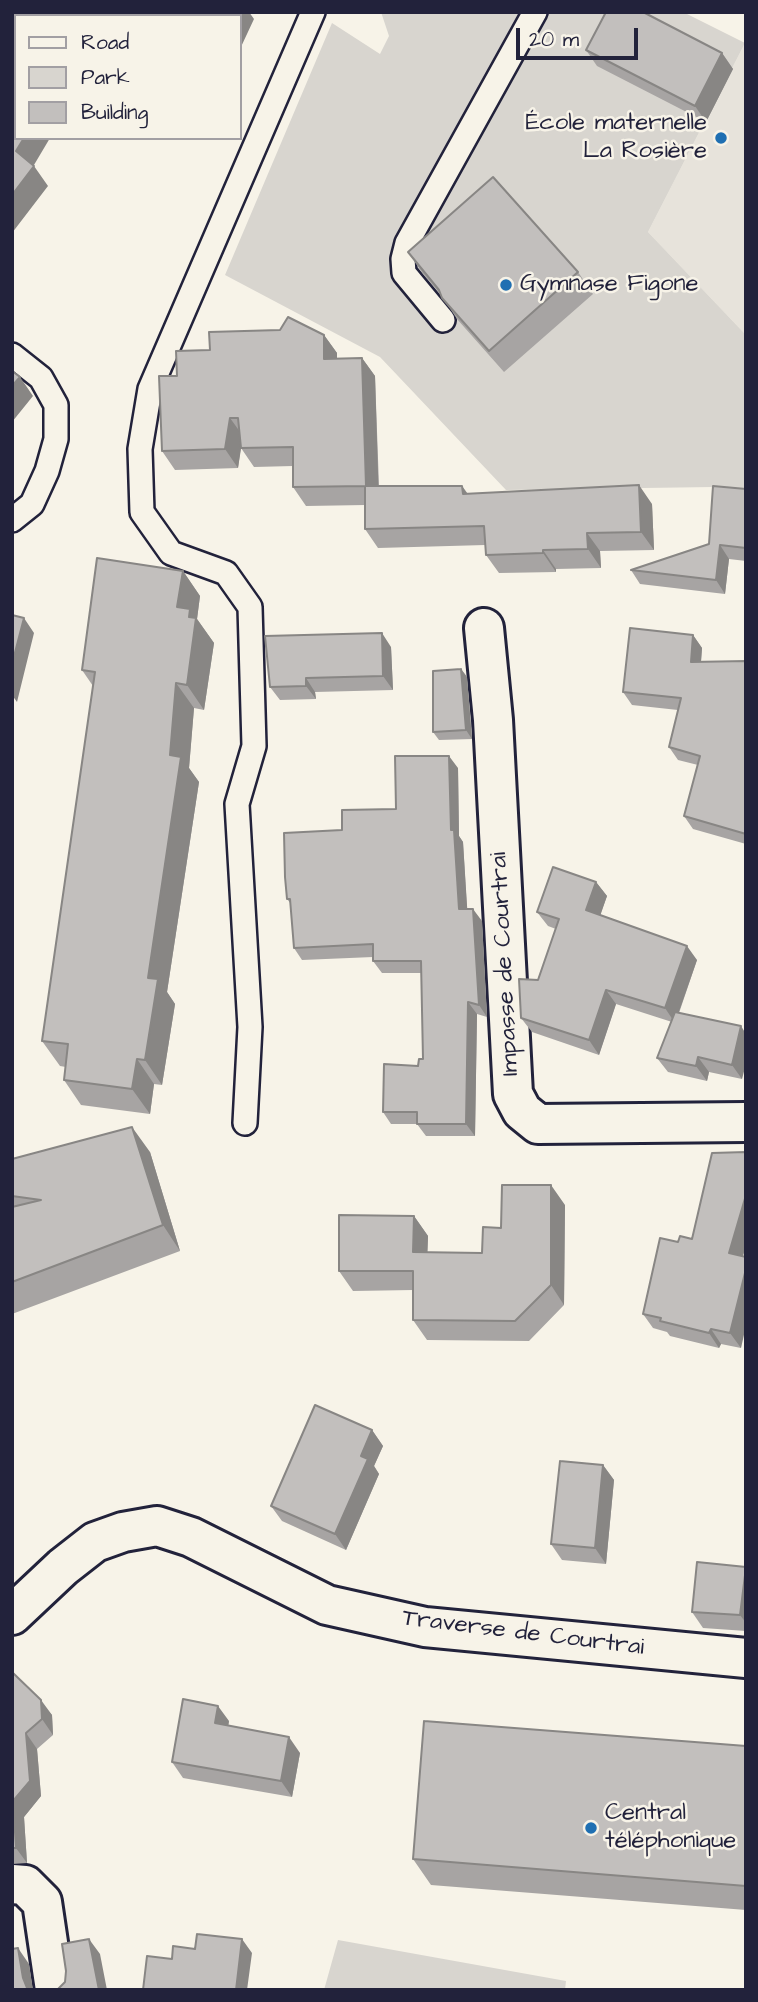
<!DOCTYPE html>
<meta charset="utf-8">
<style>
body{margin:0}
#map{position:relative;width:758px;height:2002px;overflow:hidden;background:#f7f3e8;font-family:"Architects Daughter",sans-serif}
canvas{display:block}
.frame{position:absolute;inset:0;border:14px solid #22223b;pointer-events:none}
.legend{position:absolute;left:14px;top:14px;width:228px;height:126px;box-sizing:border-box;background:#f7f3e8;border:2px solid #a29fa3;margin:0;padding:9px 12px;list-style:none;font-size:21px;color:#22223b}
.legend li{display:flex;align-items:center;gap:14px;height:35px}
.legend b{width:35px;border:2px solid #a29fa3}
.scale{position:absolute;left:516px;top:28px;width:122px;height:32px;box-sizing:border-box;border:4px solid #22223b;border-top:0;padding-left:9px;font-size:21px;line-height:24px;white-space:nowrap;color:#22223b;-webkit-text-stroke:5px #f7f3e8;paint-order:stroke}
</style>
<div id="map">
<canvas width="758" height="2002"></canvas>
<div class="frame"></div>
<ul class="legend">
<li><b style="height:9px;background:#f7f3e8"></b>Road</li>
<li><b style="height:19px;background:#d8d5cf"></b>Park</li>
<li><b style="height:19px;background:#c2bfbd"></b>Building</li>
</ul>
<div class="scale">20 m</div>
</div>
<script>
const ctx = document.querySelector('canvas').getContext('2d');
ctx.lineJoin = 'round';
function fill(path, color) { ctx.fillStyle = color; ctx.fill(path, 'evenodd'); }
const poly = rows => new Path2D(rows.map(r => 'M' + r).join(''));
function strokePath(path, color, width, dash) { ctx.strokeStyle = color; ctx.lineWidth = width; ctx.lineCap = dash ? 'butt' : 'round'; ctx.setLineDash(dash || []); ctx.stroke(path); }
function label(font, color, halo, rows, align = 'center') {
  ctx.font = font + ' "Architects Daughter",sans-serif'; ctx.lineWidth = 5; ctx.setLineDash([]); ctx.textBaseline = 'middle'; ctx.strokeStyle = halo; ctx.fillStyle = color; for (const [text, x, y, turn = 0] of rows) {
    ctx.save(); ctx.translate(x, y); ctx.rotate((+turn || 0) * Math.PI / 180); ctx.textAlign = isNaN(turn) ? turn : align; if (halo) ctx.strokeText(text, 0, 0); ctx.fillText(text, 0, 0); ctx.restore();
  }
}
fill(poly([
 [745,43,746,44,746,335,648,232]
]), '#e7e3db');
fill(poly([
 [381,12,683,12,745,43,648,232,746,335,746,489,713,487,506,490,380,357,225,275,332,23,380,54,389,36],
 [338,1940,566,1981,565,1990,324,1990]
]), '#d8d5cf');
const lane = poly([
 [443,320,404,273,403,259,407,243,535,12],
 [12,355,41,378,56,405,56,439,47,471,32,504,12,520],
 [245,1123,250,1027,237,804,254,746,250,607,226,573,171,553,142,512,140,449,150,389,313,12]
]);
const street = poly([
 [484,628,493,720,513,1094,522,1111,538,1124,746,1122],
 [12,1615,63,1567,95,1542,123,1532,157,1526,191,1537,327,1605,425,1627,746,1658],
 [12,1884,25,1885,42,1902,55,1990]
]);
strokePath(lane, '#22223b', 28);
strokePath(street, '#22223b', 44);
strokePath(lane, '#f7f3e8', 23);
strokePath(street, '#f7f3e8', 38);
fill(poly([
 [586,50,722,53,733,69,706,122,597,66],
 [408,252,578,272,593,294,504,372,457,319,441,295,423,274],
 [324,335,337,353,337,359,362,358,375,376,379,486,462,486,468,494,652,504,654,550,600,551,601,568,556,569,556,572,499,573,486,555,485,545,378,548,365,529,365,505,306,506,293,487,293,466,254,467,241,448,241,446,238,468,175,470,162,451,177,376,210,350],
 [746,489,746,561,729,559,725,594,640,584,631,570,709,544],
 [183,571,200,596,197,619,214,643,204,710,194,708,189,768,199,782,167,992,175,1004,162,1085,154,1084,150,1114,81,1105,64,1080,66,1067,60,1066,42,1041,93,686,82,670],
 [693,635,702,648,701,662,746,661,746,844,693,829,684,816,698,765,678,760,669,747,678,710,632,705,623,692],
 [391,647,393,690,315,692,316,699,280,700,270,687],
 [461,669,467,677,472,739,439,740,433,732],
 [458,768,459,836,463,842,467,909,482,921,487,1017,477,1014,475,1136,426,1136,417,1124,391,1124,383,1112,423,1059,421,973,382,973,373,961,373,957,302,960,294,948,291,904,287,899,342,830,396,809],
 [596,882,607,896,600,915,697,960,679,1013,741,1026,742,1079,709,1072,707,1081,668,1072,657,1058,672,1022,616,1004,599,1055,532,1032,521,1018,538,980,556,929,548,926,537,912],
 [150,1152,180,1251,12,1314,12,1159],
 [565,1205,564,1305,529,1341,427,1340,413,1320,413,1290,353,1291,339,1271,414,1216,428,1236,427,1252,482,1253,501,1228],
 [692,1239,746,1246,743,1256,741,1348,721,1344,719,1348,670,1336,667,1332,653,1328,643,1314,678,1242],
 [372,1430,383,1446,374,1466,379,1474,346,1550,282,1521,271,1506],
 [603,1465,614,1480,606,1564,562,1560,551,1544],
 [746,1567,746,1631,703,1628,692,1612],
 [12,1672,52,1715,53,1735,37,1749,41,1796,24,1817,27,1863,12,1864],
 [229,1721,228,1726,300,1753,292,1797,183,1778,172,1762],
 [746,1746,746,1910,431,1885,413,1859]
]), '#a7a4a3');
fill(poly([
 [234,12,249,12,254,19,240,49,240,16,232,16],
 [722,53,733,69,706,122,695,106],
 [24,138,50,138,31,170,34,166,48,186,12,233,12,195,16,151],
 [324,335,337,353,337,378,324,359],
 [362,358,375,376,379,505,366,486],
 [20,377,33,396,12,422,12,386],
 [230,418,243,436,238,468,225,449],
 [639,485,652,504,654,550,641,532],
 [462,486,475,505,463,494],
 [587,533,600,551,601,568,588,549],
 [720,545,729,559,725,594,716,580],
 [543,550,556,569,556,572,543,553],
 [183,571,200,596,197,619,214,643,204,710,187,685,177,607],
 [24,618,34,633,17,702,12,695,12,664],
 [382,633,391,647,393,690,383,676],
 [693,635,702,648,700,674,691,662],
 [461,669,467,677,472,739,466,730],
 [306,678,315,692,316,699,306,686],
 [176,683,194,708,189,768,199,782,167,992,175,1004,162,1085,145,1060,148,978],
 [449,756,458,768,459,836,463,842,468,921,459,909,451,830],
 [596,882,607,896,597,925,586,910],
 [473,909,482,921,487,1017,479,1005],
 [687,946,697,960,675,1023,665,1008],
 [606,990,616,1004,599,1055,589,1040],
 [468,1002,477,1014,475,1136,466,1124],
 [741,1026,746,1034,746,1064,742,1079,732,1065],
 [698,1057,709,1072,707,1081,696,1066],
 [137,1059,154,1084,150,1114,132,1089],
 [132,1127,150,1152,180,1251,163,1225],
 [551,1185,565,1205,564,1305,551,1285],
 [746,1195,746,1246,739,1268,729,1253],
 [414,1216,428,1236,427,1272,413,1252],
 [746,1269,746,1326,741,1348,730,1333],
 [711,1329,721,1344,719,1348,709,1333],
 [372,1430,383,1446,374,1466,379,1474,346,1550,335,1534,361,1456],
 [603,1465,614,1480,606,1564,595,1548],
 [746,1568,746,1623,740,1615],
 [41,1700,52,1715,53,1735,42,1719],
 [218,1706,229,1721,226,1739,215,1723],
 [26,1733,37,1749,41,1796,24,1817,27,1863,16,1848,13,1801],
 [289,1737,300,1753,292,1797,281,1781],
 [89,1939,100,1954,107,1990,99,1990],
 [242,1939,252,1953,247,1990,236,1990],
 [18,1948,29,1964,33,1990,28,1990,23,1978]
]), '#888684');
const building = poly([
 [50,12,234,12,232,16,48,16,50,12],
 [606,12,643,12,722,53,695,106,586,50,606,12],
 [12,47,16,50,16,138,24,138,16,151,34,166,12,195,12,47],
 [493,177,578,272,489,351,442,298,439,290,408,252,493,177],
 [288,317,324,335,324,359,362,358,366,486,462,486,463,494,639,485,641,532,587,533,588,549,543,550,543,553,486,555,484,526,365,529,365,486,293,487,293,447,241,448,238,418,230,418,225,449,162,451,159,376,177,376,176,351,210,350,209,332,280,330,288,317],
 [12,371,20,377,12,386,12,371],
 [713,486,746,489,746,548,720,545,716,580,631,570,709,544,713,486],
 [97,558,183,571,177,607,190,609,189,617,196,618,187,685,176,683,170,755,181,757,148,978,158,979,145,1060,137,1059,132,1089,64,1080,68,1044,42,1041,95,672,82,670,97,558],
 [12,615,24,618,12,664,12,615],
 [630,628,693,635,691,662,746,661,746,834,684,816,700,756,669,747,681,698,623,692,630,628],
 [382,633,383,676,306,678,306,686,270,687,265,636,382,633],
 [461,669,466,730,433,732,433,671,461,669],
 [395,756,449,756,451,830,454,830,459,909,473,909,479,1005,468,1002,466,1124,417,1124,417,1112,383,1112,384,1064,418,1066,419,1059,423,1059,421,961,373,961,373,944,294,948,290,899,287,899,285,877,284,833,342,830,342,810,396,809,395,756],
 [553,867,596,882,586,910,687,946,665,1008,606,990,589,1040,521,1018,519,979,538,980,559,919,537,912,553,867],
 [675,1012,741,1026,732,1065,698,1057,696,1066,657,1058,675,1012],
 [132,1127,163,1225,12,1282,12,1207,41,1200,12,1196,12,1159,132,1127],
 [746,1152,746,1195,729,1253,746,1257,746,1269,730,1333,711,1329,709,1333,660,1321,661,1318,643,1314,660,1238,678,1242,680,1236,692,1239,712,1153,746,1152],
 [502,1185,551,1185,551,1285,515,1321,413,1320,413,1271,339,1271,339,1215,414,1216,413,1252,482,1253,483,1227,501,1228,502,1185],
 [315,1405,372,1430,361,1456,368,1459,335,1534,271,1506,315,1405],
 [560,1461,603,1465,595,1548,551,1544,560,1461],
 [697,1562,746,1567,740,1615,692,1612,697,1562],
 [12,1672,41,1700,42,1719,26,1733,30,1781,13,1801,16,1848,12,1848,12,1672],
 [183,1699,218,1706,215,1723,289,1737,281,1781,172,1762,183,1699],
 [424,1721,746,1746,746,1886,413,1859,424,1721],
 [197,1934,242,1939,236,1990,143,1990,147,1956,172,1959,173,1946,195,1949,197,1934],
 [89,1939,99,1990,57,1990,65,1982,66,1971,62,1944,89,1939],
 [18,1948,23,1978,27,1988,29,1990,12,1990,12,1949,18,1948]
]);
fill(building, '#c2bfbd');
strokePath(building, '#888684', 2);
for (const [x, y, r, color] of [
 [721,138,7,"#1f6fb2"],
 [506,285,7,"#1f6fb2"],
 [591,1828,7,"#1f6fb2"]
]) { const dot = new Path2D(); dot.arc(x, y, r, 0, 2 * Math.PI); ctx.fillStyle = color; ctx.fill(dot); strokePath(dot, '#f7f3e8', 2.5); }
label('24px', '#22223b', '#f7f3e8', [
 ["École maternelle",707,124,"right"],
 ["La Rosière",707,152,"right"],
 ["Gymnase Figone",520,285],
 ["Central",605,1814],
 ["téléphonique",605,1842]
], 'left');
label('24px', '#22223b', '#f7f3e8', [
 ["Impasse de Courtrai",506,964,-93],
 ["Traverse de Courtrai",523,1634,7]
]);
</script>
